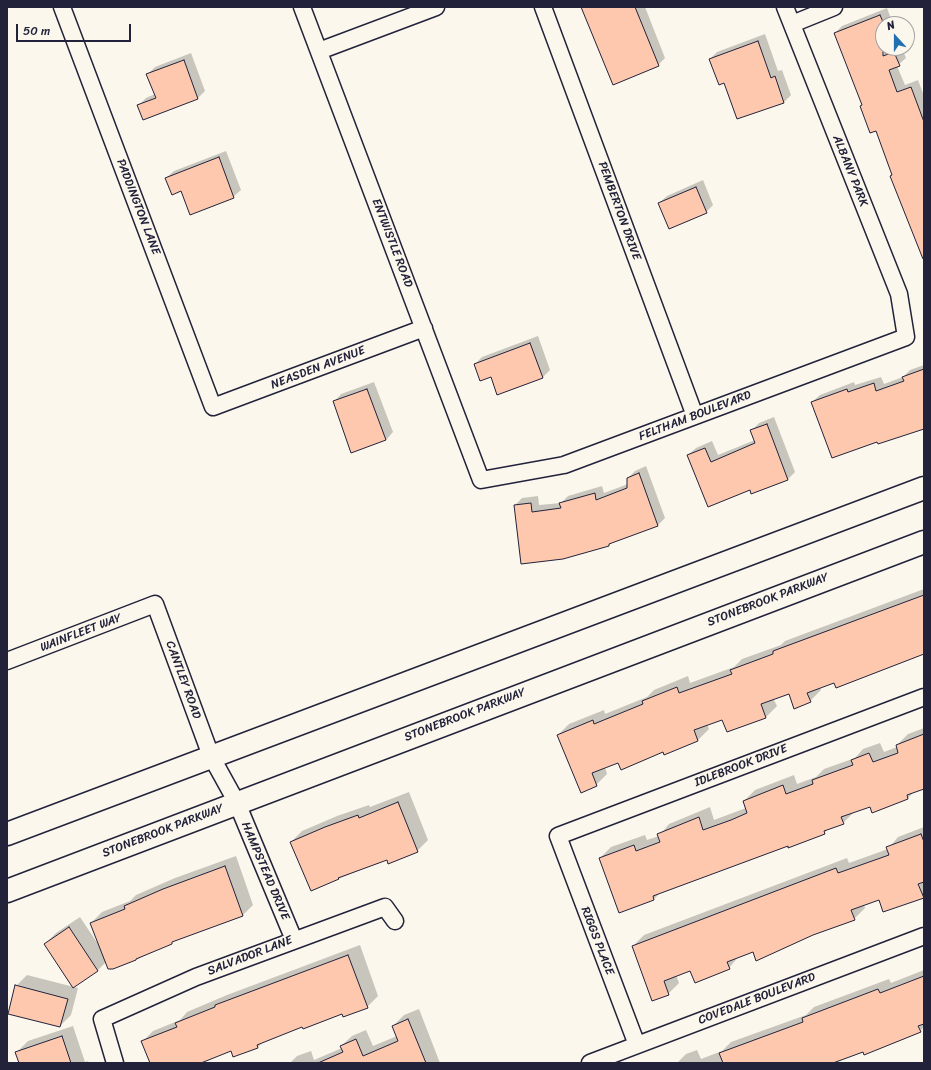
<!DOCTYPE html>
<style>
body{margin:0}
#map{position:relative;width:931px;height:1070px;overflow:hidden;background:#fbf7ec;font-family:Sriracha,sans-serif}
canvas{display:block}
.frame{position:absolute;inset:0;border:8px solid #22223b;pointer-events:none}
.north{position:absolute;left:875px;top:16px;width:40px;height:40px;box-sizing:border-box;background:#fbf7ec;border:1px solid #a4a2a5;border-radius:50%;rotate:339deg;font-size:11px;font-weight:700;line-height:16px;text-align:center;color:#22223b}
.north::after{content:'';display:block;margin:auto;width:14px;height:18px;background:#1f6fb2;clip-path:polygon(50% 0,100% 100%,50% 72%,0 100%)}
.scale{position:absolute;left:16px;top:24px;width:115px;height:18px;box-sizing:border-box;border:2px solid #22223b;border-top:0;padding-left:5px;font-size:12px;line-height:14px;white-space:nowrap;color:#22223b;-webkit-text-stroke:3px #fbf7ec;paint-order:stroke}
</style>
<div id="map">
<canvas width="931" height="1070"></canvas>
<div class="frame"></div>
<div class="north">N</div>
<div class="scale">50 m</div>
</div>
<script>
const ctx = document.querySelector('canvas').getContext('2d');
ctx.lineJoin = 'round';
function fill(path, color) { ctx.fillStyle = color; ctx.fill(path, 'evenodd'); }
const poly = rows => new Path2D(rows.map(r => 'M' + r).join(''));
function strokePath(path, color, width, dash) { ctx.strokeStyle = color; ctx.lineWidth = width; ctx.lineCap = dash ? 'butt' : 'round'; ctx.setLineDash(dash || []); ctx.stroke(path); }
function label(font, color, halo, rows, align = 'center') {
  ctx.font = font + ' Sriracha,sans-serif'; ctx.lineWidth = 3.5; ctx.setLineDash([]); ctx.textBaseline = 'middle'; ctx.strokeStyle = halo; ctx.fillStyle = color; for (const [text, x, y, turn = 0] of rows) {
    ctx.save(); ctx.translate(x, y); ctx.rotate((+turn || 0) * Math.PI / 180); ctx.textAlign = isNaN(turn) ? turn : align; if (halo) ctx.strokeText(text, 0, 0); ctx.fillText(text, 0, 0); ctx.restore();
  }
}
fill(poly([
 [582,7,645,7,665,58,658,65],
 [887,8,893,24,883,24,883,48,902,48,906,58,897,66,905,85,918,80,924,96,924,255,877,130,863,104,835,33,842,26],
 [765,34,778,71,782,70,791,95,784,102,737,118,724,82,710,59,717,52],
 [191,53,205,91,198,98,139,105,146,98,155,94,148,74,155,67],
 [226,151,241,190,233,197,181,190,166,178,174,171],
 [703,180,713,205,706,212,659,203,667,196],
 [538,336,550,370,543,377,498,394,491,376,475,364,482,357],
 [924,365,924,427,877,440,812,402,820,395,854,382,855,385,881,377,884,384,903,377,910,370],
 [374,382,393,432,386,440,334,402,341,394],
 [774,417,795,472,788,479,750,489,688,455,696,448,712,441,718,455,755,440,752,430,759,423],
 [646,466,665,518,658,525,612,542,609,545,515,505,522,498,538,496,539,505,561,503,568,496,602,486,604,493,628,484,628,478,635,471],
 [924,589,924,653,820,687,821,690,810,701,789,692,773,698,777,706,766,717,723,719,707,724,709,729,698,740,664,754,663,751,618,761,605,767,607,774,596,785,558,735,569,724,604,710,605,714,647,697,654,690,688,676,690,683,734,667,742,659,781,645,785,641],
 [924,728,924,787,915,791,908,798,870,805,854,812,843,823,829,828,824,833,788,844,660,893,654,899,600,858,611,847,645,835,647,840,659,836,669,824,710,807,714,820,746,808,744,801,755,790,794,775,797,784,816,777,824,769,855,758,863,749,880,743,884,752,897,747,897,745,908,734],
 [409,792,428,840,417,851,387,859,338,879,291,842,302,831,337,816,369,805,370,807],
 [924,827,923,897,879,899,864,904,865,908,854,919,739,956,729,968,691,969,676,975,679,983,668,994,633,946,644,935,847,858,849,863,888,849,898,837],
 [236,856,253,905,242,916,175,940,136,960,106,962,98,970,74,986,45,944,56,933,80,917,98,944,91,923,102,912,130,901,136,895,175,878],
 [360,945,378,996,367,1007,302,1025,264,1041,258,1047,232,1049,198,1063,151,1063,142,1042,153,1031,180,1020,187,1012,227,995],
 [924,970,924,1027,920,1031,830,1063,677,1063,686,1054,697,1050,701,1059,722,1051,731,1042,806,1015,814,1007,889,979,891,983],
 [27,975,78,988,71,1015,60,1026,16,986],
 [419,1009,440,1063,290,1063,297,1056,311,1051,314,1060,342,1048,341,1046,352,1036,366,1030,373,1046,397,1036,393,1026,404,1015],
 [73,1026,85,1062,88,1061,89,1063,20,1063,17,1052,28,1041]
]), '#0003');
const building = poly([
 [581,7,635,7,659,66,613,85,581,7],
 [880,15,883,22,883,56,894,52,900,66,889,70,897,92,911,87,924,122,924,258,923,259,890,176,892,175,876,131,870,133,860,106,862,105,834,33,880,15],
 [758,41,771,78,775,76,784,103,737,119,724,83,719,85,709,59,758,41],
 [184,60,198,99,143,120,137,105,156,98,146,74,184,60],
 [219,157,234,198,190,215,181,191,172,195,165,178,219,157],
 [696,187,707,213,669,229,658,203,696,187],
 [530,343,543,378,497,395,491,377,480,381,474,364,530,343],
 [924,369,924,429,878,444,877,442,832,458,811,402,847,389,848,392,874,383,876,391,904,381,902,377,924,369],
 [367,389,386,440,351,453,333,401,367,389],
 [767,424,788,480,751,494,750,490,708,507,687,455,705,448,711,462,755,443,750,430,767,424],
 [639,473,658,526,609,544,609,546,563,559,521,564,514,505,531,503,532,512,561,508,559,503,595,493,596,500,627,488,627,478,639,473],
 [924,595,924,654,836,688,834,683,807,693,811,702,794,709,789,694,761,704,766,718,727,732,722,720,694,730,698,741,664,755,663,752,621,770,618,763,592,773,597,786,581,793,557,735,593,720,594,724,643,704,642,701,677,687,679,693,732,674,730,670,773,654,773,651,924,595],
 [924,734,924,789,907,795,908,799,872,813,870,807,841,817,844,824,824,831,825,834,788,848,788,846,653,896,654,900,619,913,599,858,634,845,636,851,660,842,657,834,699,817,703,830,731,820,747,813,743,801,783,785,786,794,813,784,812,780,853,765,851,760,869,753,873,762,898,753,896,745,924,734],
 [398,802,418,852,388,864,387,860,338,878,339,879,311,891,290,842,325,827,358,815,359,818,398,802],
 [921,834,924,842,924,882,918,884,924,898,883,912,879,900,851,910,855,920,813,935,756,961,753,952,727,962,730,969,695,983,690,971,664,981,669,995,652,1001,632,946,836,868,838,873,889,855,886,847,921,834],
 [225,866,243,916,172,942,172,944,136,959,136,960,113,969,108,969,90,923,125,909,124,906,163,889,225,866],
 [69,927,98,971,73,988,44,944,69,927],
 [348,955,368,1008,343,1017,342,1014,303,1029,302,1027,257,1045,258,1048,233,1057,231,1051,201,1063,150,1063,141,1041,177,1027,175,1023,215,1007,215,1005,348,955],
 [924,976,924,1024,918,1026,921,1032,864,1055,863,1052,833,1063,723,1063,719,1053,803,1022,802,1018,878,989,880,993,924,976],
 [15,985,68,999,60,1027,8,1014,15,985],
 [408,1019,426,1063,318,1063,343,1052,340,1046,356,1039,363,1056,398,1041,392,1026,408,1019],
 [62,1036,71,1063,19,1063,15,1052,62,1036]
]);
fill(building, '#fdc8ad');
strokePath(building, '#22223b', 1);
const street = poly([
 [62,7,213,407,424,328],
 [302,7,481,480,564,465,906,337,899,294,785,7],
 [543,7,695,416],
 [792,24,834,7],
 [319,51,436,7],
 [7,661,155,604,211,756,237,803,294,940],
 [637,1045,558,836,924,697],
 [115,1063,102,1019,196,977,385,907,395,921],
 [590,1063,924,936]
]);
const secondary = poly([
 [7,834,924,488],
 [7,891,924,542]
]);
strokePath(street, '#22223b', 19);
strokePath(secondary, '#22223b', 25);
strokePath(street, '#fbf7ec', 16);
strokePath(secondary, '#fbf7ec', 22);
label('12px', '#22223b', '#fbf7ec', [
 ["ALBANY PARK",850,171,68],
 ["PADDINGTON LANE",138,207,69],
 ["PEMBERTON DRIVE",619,211,70],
 ["ENTWISTLE ROAD",392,243,69],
 ["NEASDEN AVENUE",318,368,-21],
 ["FELTHAM BOULEVARD",695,416,-21],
 ["STONEBROOK PARKWAY",768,600,-21],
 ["WAINFLEET WAY",81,633,-21],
 ["CANTLEY ROAD",183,680,70],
 ["STONEBROOK PARKWAY",465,715,-21],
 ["IDLEBROOK DRIVE",741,766,-21],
 ["STONEBROOK PARKWAY",163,831,-21],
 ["HAMPSTEAD DRIVE",265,871,67],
 ["RIGGS PLACE",597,941,69],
 ["SALVADOR LANE",250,956,-21],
 ["COVEDALE BOULEVARD",757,999,-21]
]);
</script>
